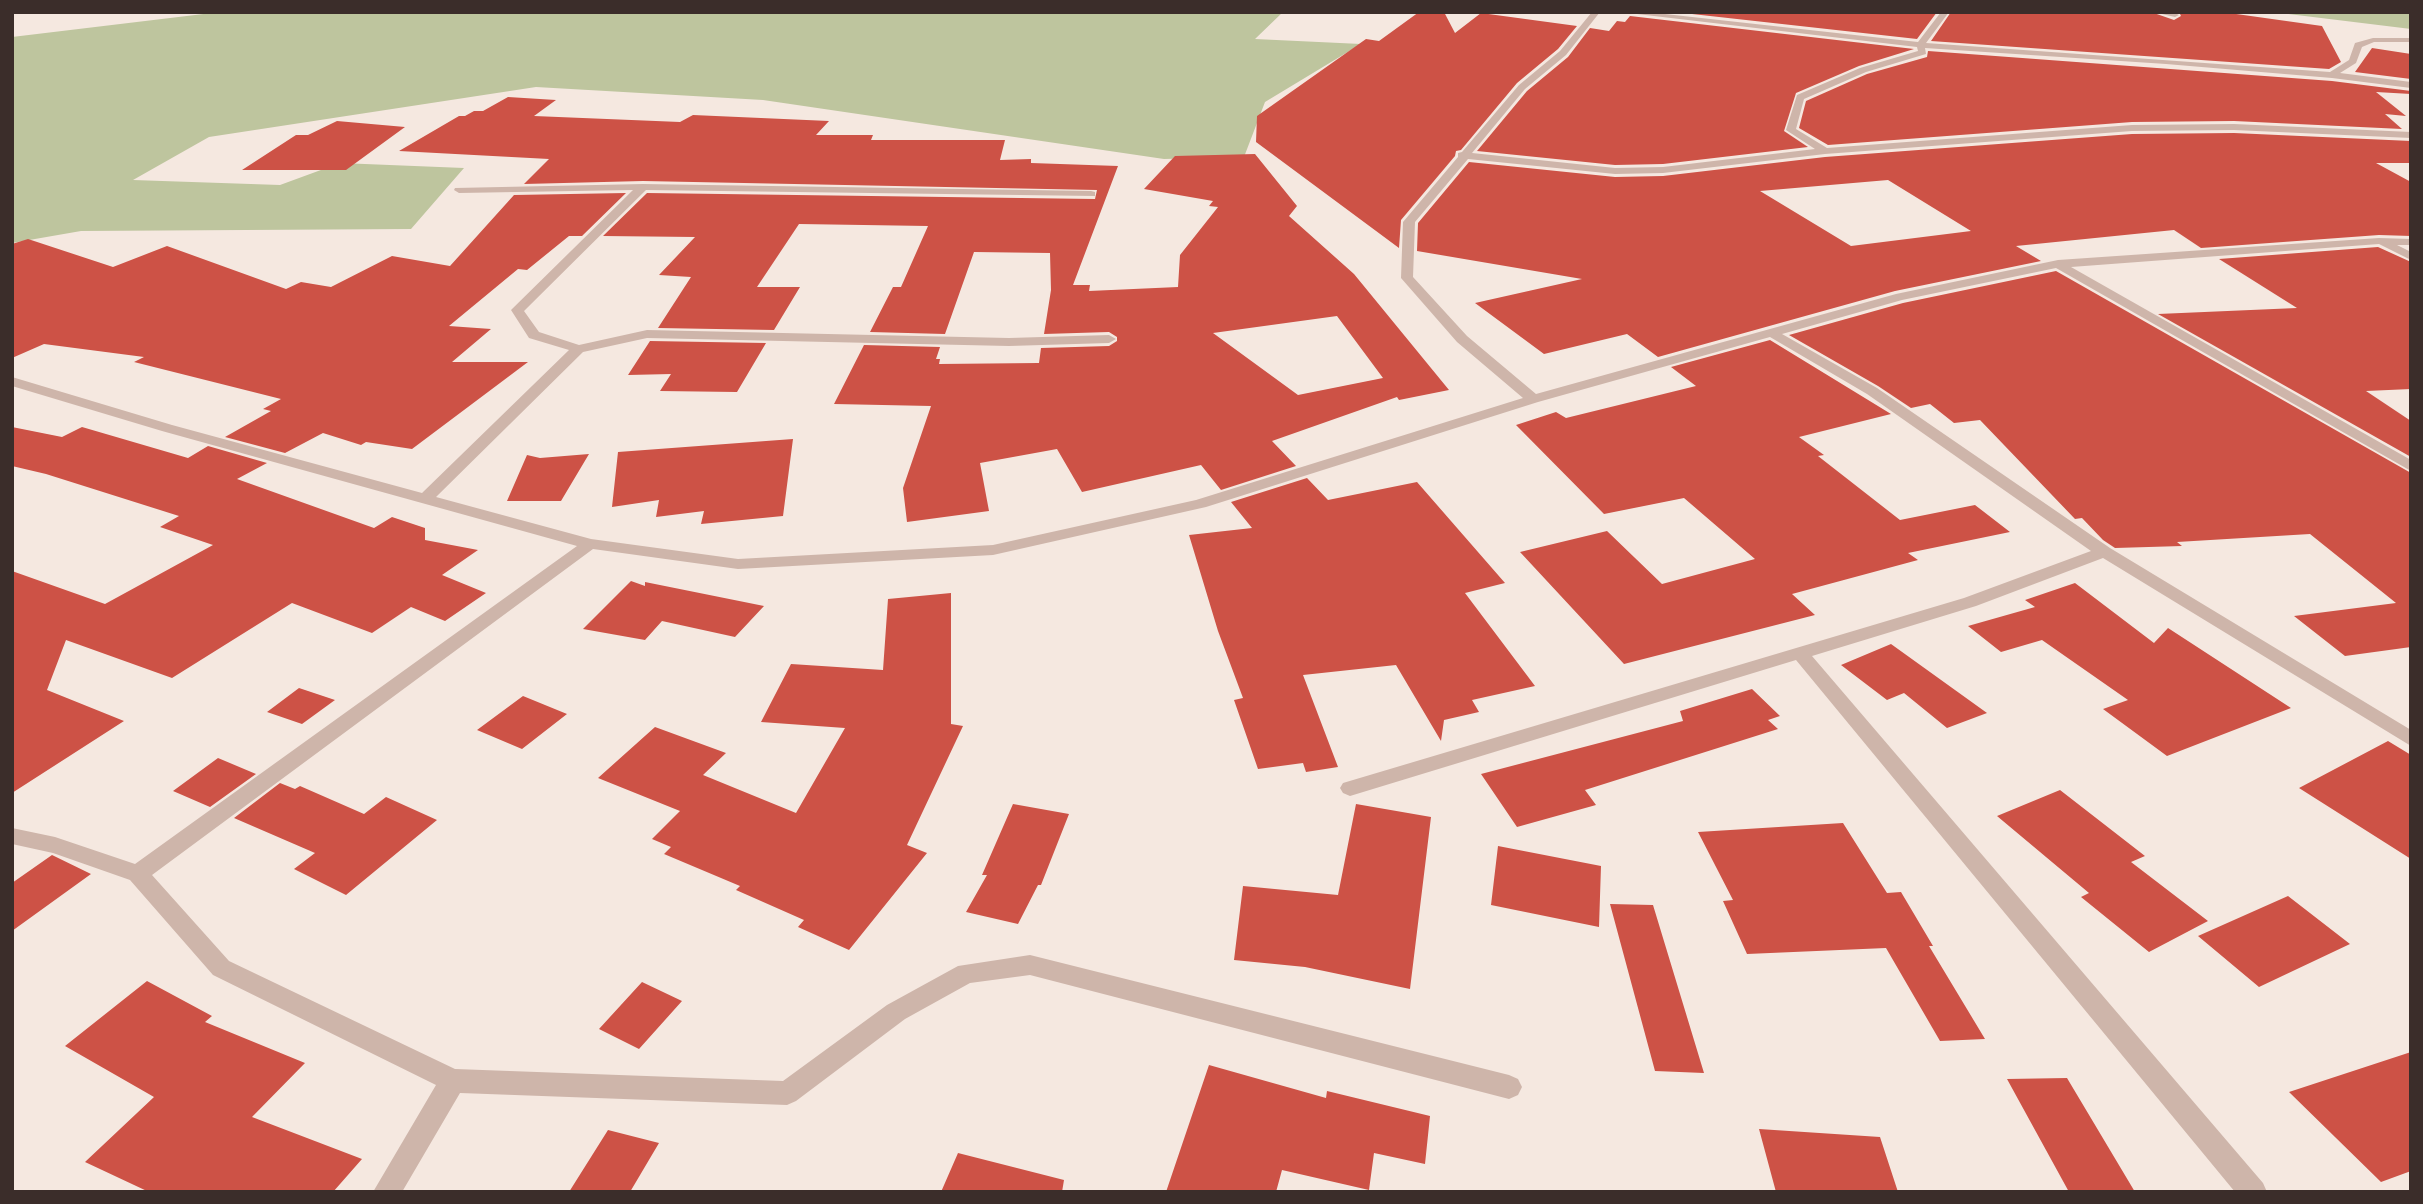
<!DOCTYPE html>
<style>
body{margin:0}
#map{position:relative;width:2423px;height:1204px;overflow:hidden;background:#f5e8e0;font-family:"Golos Text",sans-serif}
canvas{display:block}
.frame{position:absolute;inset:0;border:14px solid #3b2d2a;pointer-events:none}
</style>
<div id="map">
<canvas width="2423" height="1204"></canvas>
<div class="frame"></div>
</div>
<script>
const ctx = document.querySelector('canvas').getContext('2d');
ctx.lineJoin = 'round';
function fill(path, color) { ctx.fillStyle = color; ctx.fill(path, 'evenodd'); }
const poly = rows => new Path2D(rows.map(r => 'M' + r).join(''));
fill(poly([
 [220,12,1283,12,1255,39,1361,44,1265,102,1244,157,1164,159,763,100,536,87,209,137,133,180,280,185,340,163,464,168,411,229,81,231,12,243,12,37],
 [2272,12,2411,12,2411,29]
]), '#bec59e');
fill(poly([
 [1419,12,1444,12,1455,33,1481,13,1577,26,1558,49,1517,83,1461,150,1456,151,1455,156,1401,220,1399,248,1256,142,1257,116,1366,39,1379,41],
 [1693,12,1937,12,1917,39,1692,14],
 [1951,12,2151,12,2174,20,2181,16,2179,12,2222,12,2322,26,2341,62,2329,69,1931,41],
 [1630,16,1914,49,1859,66,1796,93,1784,131,1808,147,1663,164,1615,165,1477,151,1527,91,1568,57,1590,28,1609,31,1617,21,1625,22],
 [2372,48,2411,54,2411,79,2355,72],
 [1928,51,2332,81,2411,91,2411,94,2376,92,2406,116,2385,114,2402,129,2234,121,2132,122,1828,145,1799,128,1806,101,1867,74,1927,57],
 [508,97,556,100,534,116,680,122,693,115,829,121,816,135,873,135,871,140,1005,140,1000,160,1031,159,1031,163,1118,166,1073,285,1090,285,1089,291,1178,287,1180,255,1218,207,1209,206,1213,201,1144,189,1175,156,1255,154,1297,206,1289,216,1354,274,1449,390,1399,400,1397,397,1272,441,1296,466,1221,490,1201,465,1082,492,1057,449,980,463,989,511,907,522,903,488,931,406,834,404,864,345,940,347,936,359,940,359,939,364,1039,363,1041,348,1109,346,1117,341,1117,337,1109,332,1044,334,1051,290,1050,253,974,252,945,334,870,332,893,287,901,287,928,226,799,224,757,287,800,287,774,330,658,328,691,277,659,275,695,237,603,236,647,193,1095,199,1097,190,643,181,524,184,549,159,399,151,459,116,465,116,474,111,483,111],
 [1337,316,1383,378,1298,395,1213,333],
 [337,121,405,127,346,170,242,170,296,135,308,135],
 [2234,133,2411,141,2411,163,2376,163,2411,182,2411,236,2379,235,2201,248,2174,230,2016,246,2041,261,1895,291,1658,357,1627,334,1544,354,1475,303,1582,279,1417,251,1418,223,1469,162,1615,177,1663,176,1825,157,2132,134],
 [1888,180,1971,231,1851,246,1760,191],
 [626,193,582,236,569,236,527,270,518,269,449,326,491,329,452,362,528,362,412,449,366,442,361,445,323,433,285,453,225,437,271,411,263,409,281,399,134,362,144,357,44,344,12,358,12,244,28,239,113,267,167,246,286,289,301,282,331,287,392,256,450,266,514,195],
 [2378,247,2411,262,2411,389,2366,391,2411,421,2411,457,2158,314,2297,308,2219,259],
 [2056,271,2411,473,2411,647,2345,656,2294,616,2396,603,2310,534,2177,542,2182,546,2115,548,2103,540,2082,518,2075,519,1980,420,1954,423,1930,404,1911,408,1878,386,1789,335,1903,303],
 [1770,340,1891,414,1799,437,1824,455,1818,456,1900,520,1975,505,2010,532,1908,553,1918,560,1792,594,1815,615,1624,664,1520,552,1607,531,1662,584,1755,559,1684,498,1604,514,1516,425,1556,412,1566,418,1696,386,1671,367],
 [650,341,766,343,737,392,660,391,671,374,628,375],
 [12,427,62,437,82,427,188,458,208,446,267,463,237,479,374,528,392,517,425,528,425,540,478,550,442,575,486,593,445,621,411,607,372,633,292,603,172,678,66,640,47,690,124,721,12,793,12,571,105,604,213,545,160,527,179,516,46,474,12,466],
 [793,439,783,516,701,524,704,511,656,517,659,500,612,507,618,452],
 [589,454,561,501,507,501,527,455,540,458],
 [1307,478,1328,500,1417,482,1505,583,1465,593,1535,686,1472,700,1479,712,1444,720,1441,741,1396,665,1303,675,1338,767,1306,772,1303,763,1258,769,1234,700,1243,698,1218,631,1189,535,1252,528,1231,502],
 [631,581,645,586,645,582,764,606,735,637,662,621,645,640,583,629],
 [2075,583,2154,643,2168,628,2291,708,2167,756,2103,709,2128,700,2042,640,2001,652,1968,626,2035,607,2025,600],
 [951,593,951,724,963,726,907,845,927,853,849,950,798,927,804,920,736,890,740,886,664,854,671,847,652,839,680,811,598,778,655,727,726,753,703,775,796,813,845,728,761,722,791,664,883,670,888,599],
 [1891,644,1987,713,1947,728,1904,693,1887,700,1841,665],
 [299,688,335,700,302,724,267,712],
 [1752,689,1780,716,1768,720,1778,729,1585,790,1596,805,1517,827,1481,774,1683,721,1680,711],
 [523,696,567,714,522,749,477,730],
 [2388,741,2411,755,2411,859,2299,788],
 [218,758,256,774,210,807,173,791],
 [280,783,295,789,300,786,364,814,386,797,437,820,346,895,294,869,315,853,234,818],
 [2060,790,2145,856,2131,862,2208,921,2149,952,2081,897,2089,893,1997,816],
 [1013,804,1069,814,1041,885,1038,885,1018,924,966,912,987,875,982,875],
 [1356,804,1431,817,1410,989,1305,967,1234,960,1243,886,1338,895],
 [1843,823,1887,893,1901,892,1933,946,1929,946,1985,1039,1940,1041,1886,948,1747,954,1723,901,1733,900,1698,832],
 [1498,846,1601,866,1599,927,1491,905],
 [52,855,91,874,12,931,12,883],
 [2288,896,2350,944,2259,987,2198,936],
 [1610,904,1653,905,1704,1073,1655,1071],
 [147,981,212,1016,205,1022,305,1063,252,1117,362,1159,333,1192,149,1192,85,1162,154,1097,65,1046],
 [642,982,682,1001,639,1049,599,1029],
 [2411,1052,2411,1171,2381,1182,2289,1092],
 [1209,1065,1326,1098,1327,1091,1430,1116,1425,1164,1374,1153,1369,1190,1282,1170,1276,1192,1166,1192],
 [2067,1078,2135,1192,2069,1192,2007,1079],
 [1759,1129,1880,1137,1898,1192,1776,1192],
 [608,1130,659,1143,630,1192,569,1192],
 [958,1153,1064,1180,1062,1192,941,1192]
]), '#cd5246');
fill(poly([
 [1592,12,1600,12,1566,55,1525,89,1472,153,1615,168,1663,167,1815,149,1786,130,1797,95,1860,68,1918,51,1917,47,1620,12,1647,12,1918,42,1941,12,1949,12,1926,43,2330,72,2349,60,2355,43,2373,38,2411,38,2411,42,2374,42,2362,47,2356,63,2340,73,2411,82,2411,88,2332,78,2166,64,1925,48,1926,54,1866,72,1804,99,1796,129,1827,148,2132,125,2234,124,2411,132,2411,138,2234,130,2132,131,1825,154,1663,173,1615,174,1468,159,1415,222,1413,277,1467,336,1536,394,1896,294,2058,260,2379,238,2411,239,2411,245,2397,245,2411,252,2411,260,2379,244,2071,267,2411,460,2411,471,2056,268,1902,300,1782,334,1877,388,2110,548,2411,730,2411,746,2103,558,1976,606,1812,656,2263,1183,2267,1192,2235,1192,1796,660,1350,796,1343,793,1340,788,1343,783,1964,598,2091,551,1867,394,1770,337,1538,402,1206,507,993,555,738,569,593,549,152,875,229,961,455,1069,783,1081,887,1005,958,966,1030,955,1509,1075,1518,1079,1522,1087,1518,1095,1509,1099,1030,975,970,983,905,1019,796,1101,787,1105,460,1093,402,1192,373,1192,436,1085,213,975,130,880,53,853,12,844,12,828,55,837,135,864,577,546,162,431,12,386,12,377,172,425,422,493,569,350,529,338,511,310,633,190,459,193,454,190,455,188,643,184,1091,191,1095,192,1095,196,646,190,524,311,539,332,579,345,647,330,1009,338,1109,335,1116,339,1109,343,1009,346,647,338,583,352,436,497,591,539,738,559,993,545,1196,500,1523,398,1457,342,1401,278,1403,222,1458,157,1458,153,1462,152,1519,85,1560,51,1592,12],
 [2153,12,2173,12,2179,15,2175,17,2153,12]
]), '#ceb5aa');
</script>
